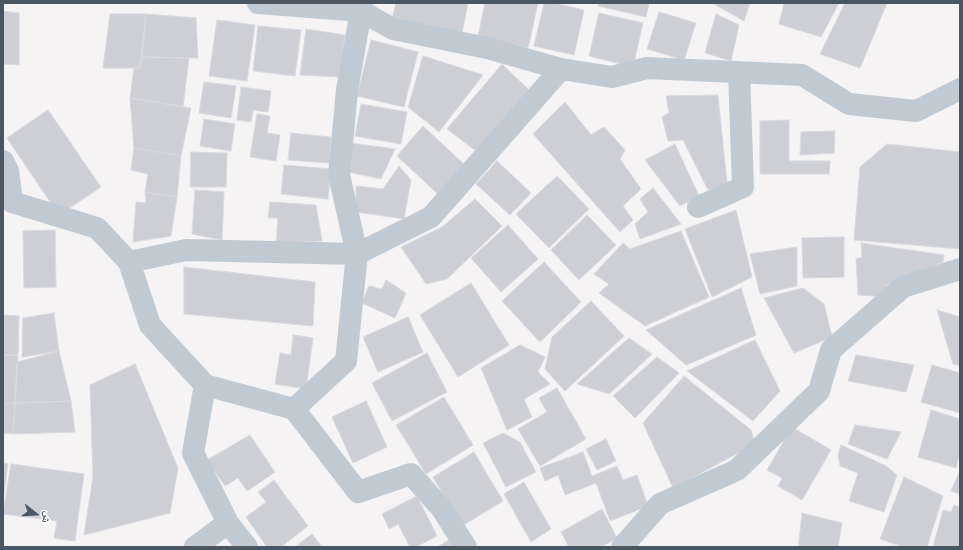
<!DOCTYPE html>
<meta charset="utf-8">
<style>
body{margin:0}
#map{position:relative;width:963px;height:550px;overflow:hidden;background:#f5f3f3;font-family:Poppins,"Noto Naskh Arabic",sans-serif}
canvas{display:block}
.frame{position:absolute;inset:0;border:4px solid #4a5661;pointer-events:none}
.north{position:absolute;left:16px;top:494px;width:40px;height:40px;-webkit-text-stroke:3px #fff;paint-order:stroke;rotate:107deg;font-size:11px;font-weight:700;line-height:16px;text-align:center;color:#4a5661}
.north::after{content:'';display:block;margin:auto;width:14px;height:18px;background:#4a5661;clip-path:polygon(50% 0,100% 100%,50% 72%,0 100%)}
</style>
<div id="map">
<canvas width="963" height="550"></canvas>
<div class="frame"></div>
<div class="north">ش</div>
</div>
<script>
const ctx = document.querySelector('canvas').getContext('2d');
ctx.lineJoin = 'round';
function fill(path, color) { ctx.fillStyle = color; ctx.fill(path, 'evenodd'); }
const poly = rows => new Path2D(rows.map(r => 'M' + r).join(''));
function strokePath(path, color, width, dash) { ctx.strokeStyle = color; ctx.lineWidth = width; ctx.lineCap = dash ? 'butt' : 'round'; ctx.setLineDash(dash || []); ctx.stroke(path); }
const building = poly([
 [396,3,468,3,462,33,392,19,396,3],
 [485,3,538,3,528,48,478,36,485,3],
 [544,3,553,3,584,10,574,55,534,46,544,3],
 [599,3,649,3,646,17,598,6,599,3],
 [712,3,750,3,744,21,712,3],
 [784,3,839,3,821,37,779,24,784,3],
 [845,3,887,3,860,68,820,54,845,3],
 [3,11,19,13,19,65,3,64,3,11],
 [659,12,696,23,684,60,647,49,659,12],
 [599,13,643,23,633,67,589,56,599,13],
 [110,14,146,14,140,68,103,68,110,14],
 [146,14,196,18,198,58,142,57,146,14],
 [716,14,739,25,731,61,705,53,716,14],
 [217,20,255,25,247,81,209,76,217,20],
 [258,26,301,30,295,76,253,71,258,26],
 [306,29,345,35,339,77,300,75,306,29],
 [371,40,418,52,404,107,357,96,371,40],
 [423,56,483,75,439,132,408,107,423,56],
 [142,57,189,58,183,107,130,98,134,68,140,68,142,57],
 [502,64,532,93,480,154,447,129,502,64],
 [204,82,236,86,231,118,199,113,204,82],
 [241,87,271,91,268,112,253,110,251,122,237,120,241,87],
 [718,95,727,183,708,190,683,140,668,141,662,117,669,113,666,96,718,95],
 [130,98,191,108,181,156,134,148,130,98],
 [565,102,591,135,604,127,625,150,620,159,641,189,623,206,633,220,620,232,533,134,565,102],
 [361,104,407,112,401,144,355,136,361,104],
 [48,110,101,187,59,215,7,138,48,110],
 [257,114,270,116,267,133,280,135,276,161,250,157,257,114],
 [204,119,235,124,231,151,200,146,204,119],
 [789,120,789,161,830,161,829,174,760,174,760,121,789,120],
 [423,126,466,166,439,195,397,156,423,126],
 [835,131,834,153,800,155,801,132,835,131],
 [291,133,331,137,329,163,288,160,291,133],
 [351,143,395,149,381,179,348,172,351,143],
 [675,144,699,196,680,206,645,160,675,144],
 [887,144,960,152,960,249,854,240,860,167,887,144],
 [134,148,181,156,177,197,145,192,148,174,131,170,134,148],
 [191,152,227,153,226,187,190,187,191,152],
 [497,161,531,193,510,215,476,184,497,161],
 [284,165,331,169,328,199,281,194,284,165],
 [399,166,411,180,404,219,356,212,356,186,383,189,399,166],
 [557,176,589,209,549,248,516,214,557,176],
 [653,188,681,224,640,239,635,224,648,212,640,199,653,188],
 [195,190,224,192,222,240,192,234,195,190],
 [145,192,177,197,171,236,133,242,136,202,146,203,145,192],
 [475,199,502,226,447,279,426,284,401,247,442,227,475,199],
 [270,202,316,205,322,241,276,243,278,218,268,218,270,202],
 [736,210,752,277,712,297,685,229,736,210],
 [587,215,616,245,579,280,551,250,587,215],
 [508,225,538,259,501,292,471,258,508,225],
 [55,230,56,287,24,288,23,231,55,230],
 [681,231,709,297,645,326,599,293,609,284,594,274,623,243,630,249,681,231],
 [844,237,844,277,803,278,802,238,844,237],
 [861,243,944,255,943,262,887,285,886,297,858,295,856,259,862,257,861,243],
 [797,247,797,286,760,294,750,254,797,247],
 [544,262,581,302,540,342,502,301,544,262],
 [184,267,315,282,313,326,184,314,184,267],
 [386,280,406,293,395,318,362,303,369,286,382,289,386,280],
 [471,283,509,345,458,377,420,315,471,283],
 [741,288,756,335,686,365,646,330,741,288],
 [803,288,824,304,832,337,794,353,764,298,803,288],
 [591,301,624,336,565,391,545,369,552,337,591,301],
 [937,310,960,317,960,366,953,364,937,310],
 [54,313,59,351,22,357,23,318,54,313],
 [3,315,19,316,18,355,3,355,3,315],
 [408,317,423,352,378,372,363,337,408,317],
 [293,335,313,338,306,389,275,384,280,353,291,355,293,335],
 [629,338,652,354,609,394,577,384,629,338],
 [755,340,780,391,753,421,687,371,755,340],
 [520,345,545,357,538,372,550,384,524,399,532,417,507,430,481,368,520,345],
 [59,351,71,401,15,403,17,362,59,351],
 [427,353,447,392,392,421,372,383,427,353],
 [3,355,18,355,15,403,3,404,3,355],
 [856,355,914,365,906,392,848,381,856,355],
 [657,357,679,373,635,418,613,396,657,357],
 [135,364,178,468,170,513,84,535,93,477,90,385,135,364],
 [932,365,960,373,960,413,921,402,932,365],
 [684,376,751,430,755,444,673,488,643,423,684,376],
 [557,388,586,439,540,466,518,429,547,412,539,398,557,388],
 [444,397,473,445,426,474,396,425,444,397],
 [71,401,75,432,13,434,15,403,71,401],
 [366,401,387,447,353,463,332,417,366,401],
 [15,403,13,434,3,433,3,404,15,403],
 [931,410,960,419,960,452,956,468,918,457,931,410],
 [855,425,901,432,887,459,848,444,855,425],
 [792,427,831,450,802,500,778,486,782,478,767,470,792,427],
 [503,433,520,442,536,472,506,487,483,443,503,433],
 [250,435,275,472,247,491,238,478,225,486,207,460,250,435],
 [606,439,616,461,597,470,586,449,606,439],
 [841,445,886,466,897,475,884,512,849,501,858,473,840,466,838,455,841,445],
 [474,452,503,501,462,526,433,477,474,452],
 [583,452,592,476,617,466,623,480,637,475,648,506,610,521,596,483,565,495,558,475,545,481,540,468,583,452],
 [3,463,8,464,3,501,3,463],
 [11,464,84,474,75,541,54,538,57,521,3,514,11,464],
 [960,470,960,494,951,491,960,470],
 [904,477,943,496,927,547,904,547,880,539,904,477],
 [274,480,308,526,281,547,267,547,246,517,266,502,258,492,274,480],
 [524,482,551,529,531,542,504,494,524,482],
 [417,496,437,536,416,547,410,547,398,524,389,529,382,514,417,496],
 [954,505,960,507,960,547,933,547,943,510,951,512,954,505],
 [602,509,617,538,601,547,569,547,561,532,602,509],
 [802,513,842,523,838,547,799,547,799,541,802,513],
 [312,534,322,547,295,547,312,534],
 [451,539,456,547,437,547,451,539]
]);
fill(building, '#cdcfd5');
strokePath(building, '#d7d9de', 1);
strokePath(poly([
 [258,3,361,11,362,3],
 [3,161,8,171,12,202,97,228,129,262,186,250,357,254,431,217,561,69,612,77,647,68,802,75,849,104,916,111,960,89],
 [698,207,743,187,739,72],
 [129,262,150,325,205,385,193,453,228,523],
 [205,385,294,409,346,361,357,254,339,175,347,90,361,11,393,29,487,48,561,69],
 [294,409,358,492,411,474,442,509,466,547],
 [195,547,228,523,247,547],
 [622,547,660,504,737,470,819,391,831,350,903,287,960,269]
]), '#c1cad2', 22);
</script>
